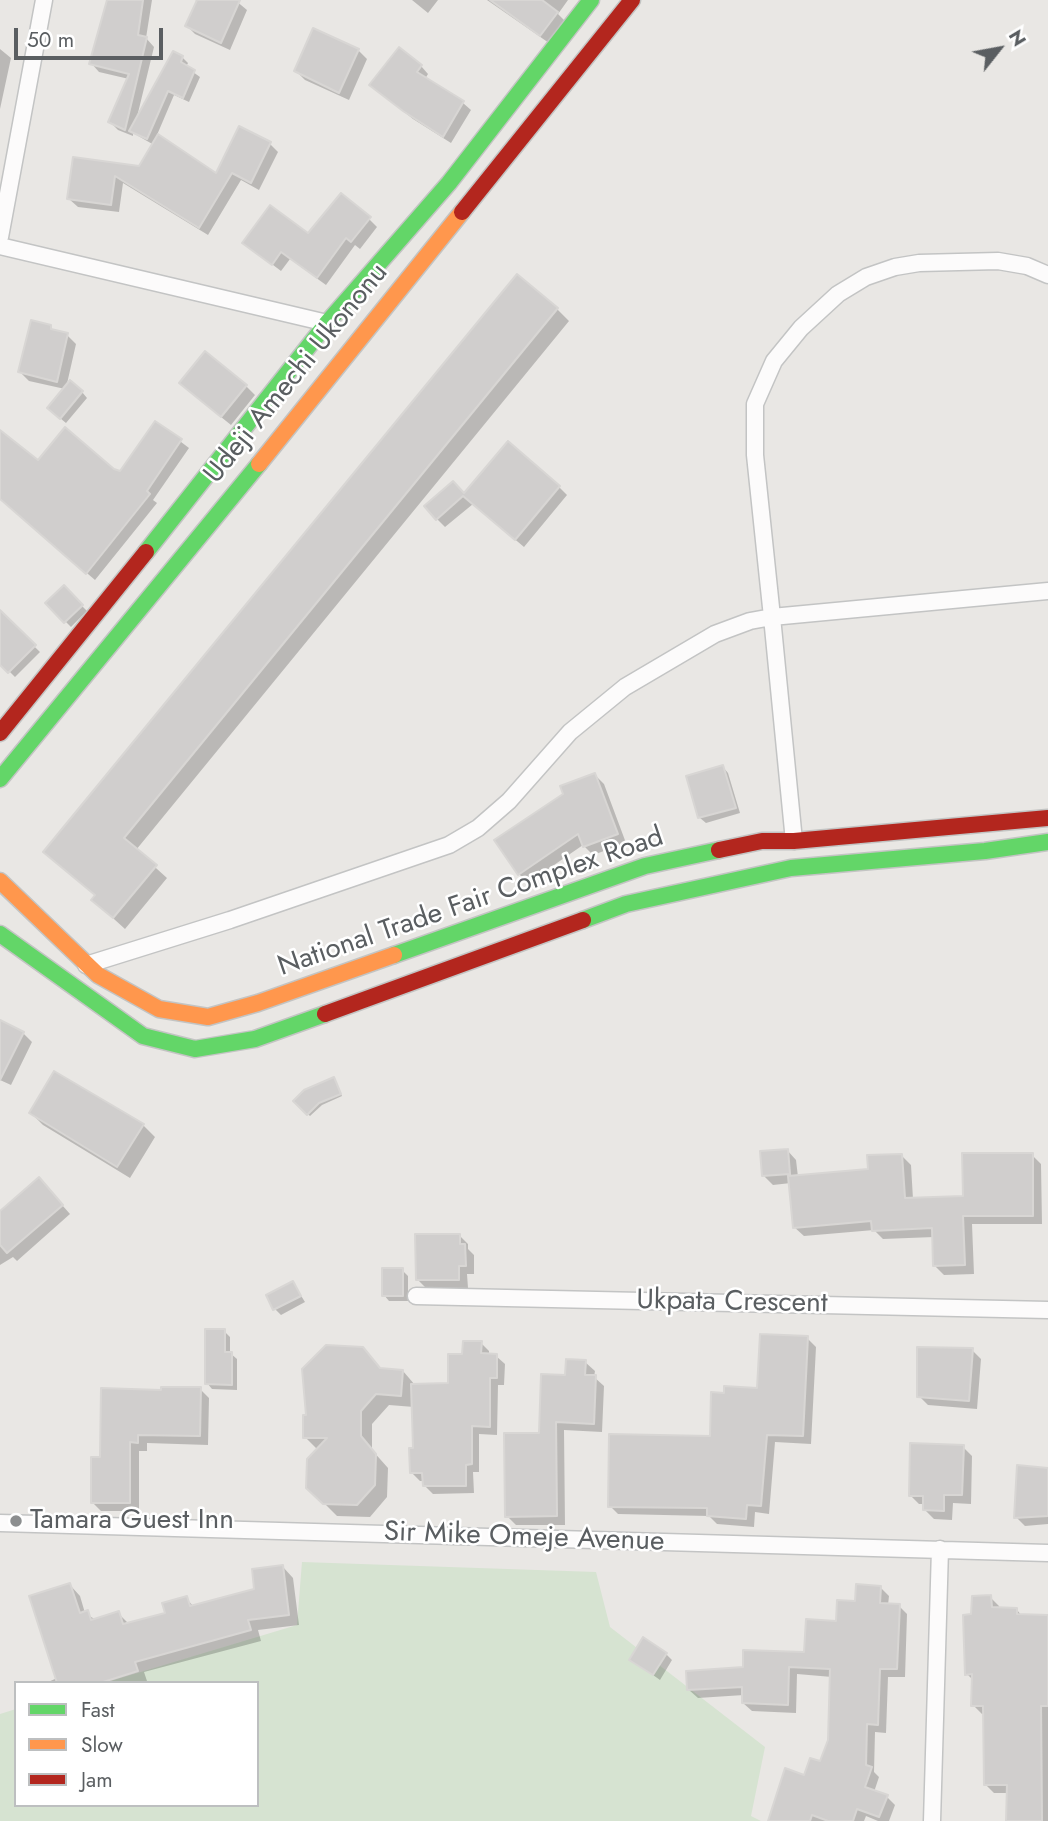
<!DOCTYPE html>
<style>
body{margin:0}
#map{position:relative;width:1048px;height:1821px;overflow:hidden;background:#e9e7e4;font-family:Jost,sans-serif}
canvas{display:block}
.legend{position:absolute;left:14px;top:1681px;width:245px;height:126px;box-sizing:border-box;background:#fff;border:2px solid #bdbfc0;margin:0;padding:9px 12px;list-style:none;font-size:21px;color:#5a5e61}
.legend li{display:flex;align-items:center;gap:14px;height:35px}
.legend b{width:35px;border:2px solid #bdbfc0}
.north{position:absolute;left:964px;top:14px;width:70px;height:70px;-webkit-text-stroke:5px #fff;paint-order:stroke;rotate:59deg;font-size:19px;font-weight:700;line-height:28px;text-align:center;color:#5a5e61}
.north::after{content:'';display:block;margin:auto;width:24px;height:32px;background:#5a5e61;clip-path:polygon(50% 0,100% 100%,50% 72%,0 100%)}
.scale{position:absolute;left:14px;top:28px;width:149px;height:32px;box-sizing:border-box;border:4px solid #5a5e61;border-top:0;padding-left:9px;font-size:21px;line-height:24px;white-space:nowrap;color:#5a5e61;-webkit-text-stroke:5px #fff;paint-order:stroke}
</style>
<div id="map">
<canvas width="1048" height="1821"></canvas>
<ul class="legend">
<li><b style="height:9px;background:#63d668"></b>Fast</li>
<li><b style="height:9px;background:#ff974d"></b>Slow</li>
<li><b style="height:9px;background:#b3261e"></b>Jam</li>
</ul>
<div class="north">N</div>
<div class="scale">50 m</div>
</div>
<script>
const ctx = document.querySelector('canvas').getContext('2d');
ctx.lineJoin = 'round';
function fill(path, color) { ctx.fillStyle = color; ctx.fill(path, 'evenodd'); }
const poly = rows => new Path2D(rows.map(r => 'M' + r).join(''));
function strokePath(path, color, width, dash) { ctx.strokeStyle = color; ctx.lineWidth = width; ctx.lineCap = dash ? 'butt' : 'round'; ctx.setLineDash(dash || []); ctx.stroke(path); }
function label(font, color, halo, rows, align = 'center') {
  ctx.font = font + ' Jost,sans-serif'; ctx.lineWidth = 5; ctx.setLineDash([]); ctx.textBaseline = 'middle'; ctx.strokeStyle = halo; ctx.fillStyle = color; for (const [text, x, y, turn = 0] of rows) {
    ctx.save(); ctx.translate(x, y); ctx.rotate((+turn || 0) * Math.PI / 180); ctx.textAlign = isNaN(turn) ? turn : align; if (halo) ctx.strokeText(text, 0, 0); ctx.fillText(text, 0, 0); ctx.restore();
  }
}
fill(poly([
 [302,1562,596,1572,610,1627,765,1747,751,1816,761,1821,0,1821,0,1714,16,1709,16,1805,257,1805,257,1683,104,1683,297,1625]
]), '#d6e3d1');
fill(poly([
 [108,0,152,0,146,38,154,47,137,117,182,57,188,63,186,67,200,77,189,102,174,95,157,135,217,175,270,144,278,152,259,190,241,180,208,235,123,183,119,212,78,207,69,199,74,159,140,168,154,145,133,133,133,136,118,130,110,122,129,79,99,72,91,63],
 [195,0,235,0,247,10,230,50,195,34,187,26,199,1],
 [412,0,438,0,428,13],
 [487,0,568,0,558,14,565,21,549,43],
 [0,49,11,58,0,109],
 [358,50,367,59,349,100,305,80,296,71],
 [421,66,428,74,425,79,463,103,471,110,451,143,413,119,379,92],
 [369,219,377,227,360,249,355,245,326,285,290,259,281,271,244,243,308,236],
 [557,309,569,321,136,850,167,878,125,929,93,900,97,897,46,852],
 [50,327,56,332,67,335,76,344,66,388,82,392,87,398,66,423,55,414,65,389,29,381,20,372],
 [246,386,255,395,231,425,190,392],
 [156,423,189,448,153,500,157,503,95,580,18,514,0,492,0,432,38,462,113,471,121,474],
 [559,487,567,495,524,547,473,504,445,527,437,519,464,495],
 [64,588,87,611,71,627,47,603],
 [4,617,40,652,15,677,0,662,0,621],
 [723,767,728,773,740,813,706,823,700,818,688,777],
 [595,775,604,784,626,843,593,855,583,845,528,883,519,874],
 [0,1022,23,1033,32,1042,11,1085,0,1080],
 [336,1082,342,1096,322,1105,310,1116,295,1101],
 [31,1113,143,1125,155,1137,130,1178,43,1125],
 [787,1150,796,1160,798,1177,870,1171,901,1155,911,1165,913,1199,964,1197,1032,1155,1041,1164,1042,1224,972,1224,974,1274,944,1275,935,1266,934,1237,883,1239,874,1230,804,1236,794,1227,791,1183,773,1185,764,1176],
 [47,1188,70,1214,17,1261,13,1257,0,1265,0,1213],
 [459,1235,468,1244,468,1249,474,1255,474,1274,467,1274,468,1288,427,1289,418,1280],
 [402,1270,408,1276,408,1301,389,1301,384,1295],
 [293,1283,305,1302,281,1315,275,1309],
 [224,1331,230,1337,230,1353,237,1359,237,1390,212,1389,207,1383],
 [807,1338,816,1347,811,1444,775,1442,769,1514,755,1512,754,1527,717,1524,709,1516,618,1514,610,1506,711,1437,725,1394,759,1390],
 [481,1343,489,1351,489,1355,496,1356,505,1364,504,1385,498,1385,497,1435,479,1434,479,1472,473,1472,474,1493,433,1494,424,1485,424,1481,420,1481,411,1472,415,1450,414,1407,389,1405,372,1424,372,1450,388,1468,387,1497,370,1517,337,1516,308,1487,318,1450,305,1437,362,1348,382,1370,403,1371,415,1385,450,1385,464,1356],
 [972,1350,981,1359,977,1409,928,1405,919,1396],
 [585,1362,595,1371,594,1377,604,1386,602,1432,564,1430,565,1525,516,1525,507,1516,541,1434,567,1377],
 [200,1389,209,1398,208,1445,147,1443,147,1451,139,1451,139,1511,101,1511,92,1502,102,1458,163,1392],
 [963,1447,972,1456,971,1504,953,1503,952,1520,934,1519,925,1510,925,1504,919,1504,910,1495],
 [1048,1470,1048,1524,1025,1526,1016,1517],
 [283,1567,293,1578,299,1625,258,1630,261,1641,144,1672,147,1681,142,1683,46,1683,57,1678,70,1585,80,1596,85,1613,96,1620,118,1613,130,1625,167,1615,186,1598,194,1607,256,1590],
 [880,1587,889,1596,888,1605,899,1606,907,1614,905,1677,888,1677,886,1733,875,1732,874,1772,879,1777,874,1792,887,1797,895,1805,889,1821,878,1821,866,1816,864,1821,770,1821,805,1777,821,1764,830,1741,832,1677,797,1674,796,1713,752,1711,743,1703,744,1695,698,1698,689,1690,744,1669,806,1654,857,1603],
 [990,1597,999,1606,1000,1610,1017,1610,1022,1616,1048,1617,1048,1821,1008,1821,1009,1793,994,1793,985,1784,985,1714,982,1714,973,1705,974,1681,967,1674,972,1616],
 [666,1654,672,1660,660,1680,632,1660]
]), '#0003');
const building = poly([
 [107,0,143,0,138,35,147,37,125,130,108,122,129,74,89,64,107,0],
 [197,0,240,0,221,43,185,26,197,0],
 [490,0,542,0,558,12,540,36,490,0],
 [313,28,359,49,339,93,294,71,313,28],
 [399,47,422,65,417,72,464,101,443,137,403,111,369,85,399,47],
 [173,51,183,56,181,62,195,70,183,98,168,91,147,139,129,131,173,51],
 [239,126,271,142,251,183,232,173,199,228,115,176,111,205,67,199,73,157,139,166,158,134,216,173,239,126],
 [341,193,371,217,351,242,346,238,317,278,281,252,272,265,242,243,270,205,308,233,341,193],
 [517,274,558,308,124,838,157,865,113,918,91,900,95,895,43,852,517,274],
 [31,320,51,325,51,329,68,333,57,382,18,372,31,320],
 [205,351,247,385,221,417,179,383,205,351],
 [70,380,83,391,60,419,47,408,70,380],
 [155,421,182,439,147,491,150,494,86,574,0,499,0,430,38,460,65,427,114,469,120,471,155,421],
 [508,441,560,486,515,540,463,496,436,520,424,506,453,481,464,493,508,441],
 [64,585,83,605,64,623,45,603,64,585],
 [0,610,36,645,8,673,0,665,0,610],
 [723,765,736,808,698,818,686,776,723,765],
 [595,773,618,834,583,847,578,834,518,875,494,840,563,794,560,786,595,773],
 [0,1020,24,1032,0,1080,0,1020],
 [54,1071,144,1124,117,1167,29,1113,54,1071],
 [334,1077,341,1094,319,1103,307,1115,293,1101,304,1090,334,1077],
 [788,1149,790,1174,762,1176,760,1151,788,1149],
 [962,1153,1033,1153,1033,1216,963,1216,965,1265,933,1266,932,1228,872,1231,871,1221,793,1228,788,1176,868,1169,867,1155,902,1154,905,1198,963,1196,962,1153],
 [39,1177,63,1205,7,1253,0,1245,0,1211,39,1177],
 [415,1234,460,1234,460,1244,465,1244,466,1266,459,1266,459,1280,416,1280,415,1234],
 [382,1268,403,1268,403,1296,382,1296,382,1268],
 [293,1281,301,1296,273,1310,266,1295,293,1281],
 [205,1329,225,1329,225,1352,232,1352,232,1385,205,1384,205,1329],
 [760,1334,808,1336,803,1436,767,1435,761,1506,747,1505,746,1519,707,1516,707,1508,608,1507,609,1434,710,1436,711,1392,724,1393,724,1386,757,1388,760,1334],
 [463,1341,482,1341,481,1353,497,1354,497,1378,490,1378,490,1427,472,1426,472,1464,466,1465,466,1486,423,1486,422,1473,410,1473,409,1448,413,1448,411,1384,448,1383,448,1354,462,1354,463,1341],
 [326,1345,363,1347,380,1368,403,1370,401,1396,376,1394,361,1411,361,1436,376,1454,375,1485,357,1505,323,1504,306,1488,307,1459,327,1438,303,1438,303,1415,306,1415,302,1369,326,1345],
 [917,1347,973,1348,969,1401,917,1397,917,1347],
 [566,1359,586,1360,585,1375,596,1375,594,1424,556,1422,557,1516,505,1517,504,1433,539,1433,541,1374,565,1375,566,1359],
 [161,1387,201,1387,200,1436,138,1435,138,1443,130,1442,130,1503,91,1503,91,1457,100,1457,101,1388,161,1390,161,1387],
 [910,1443,964,1445,962,1495,944,1495,944,1511,923,1510,923,1496,909,1496,910,1443],
 [1017,1465,1048,1468,1048,1516,1014,1518,1017,1465],
 [283,1565,289,1615,248,1620,251,1630,135,1662,138,1671,100,1683,57,1683,29,1596,70,1583,80,1613,88,1610,91,1620,119,1611,123,1624,165,1613,162,1603,187,1596,190,1606,254,1589,252,1569,283,1565],
 [856,1584,881,1586,880,1603,900,1604,897,1669,880,1669,878,1725,867,1724,866,1765,872,1767,865,1787,888,1795,879,1817,857,1809,853,1821,828,1821,812,1815,810,1821,768,1821,785,1768,804,1775,810,1758,820,1761,828,1740,830,1669,789,1667,788,1705,742,1703,742,1687,687,1690,686,1671,743,1667,743,1650,804,1652,806,1619,836,1621,837,1600,855,1601,856,1584],
 [991,1595,992,1607,1017,1608,1017,1614,1048,1615,1048,1706,1041,1706,1042,1821,1006,1821,1007,1785,984,1785,983,1706,971,1706,972,1674,965,1675,963,1615,971,1614,972,1596,991,1595],
 [643,1637,667,1653,653,1675,629,1660,643,1637]
]);
fill(building, '#d0cecd');
strokePath(building, '#d8d6d4', 2);
const street = poly([
 [0,237,44,0],
 [0,246,327,323],
 [1048,275,1027,266,998,261,919,263,895,267,866,277,838,294,801,328,774,361,755,404,755,455,772,617,1048,591],
 [86,965,230,920,449,845,478,828,509,801,570,732,625,687,715,634,750,621,772,617,794,841],
 [416,1296,1048,1310],
 [0,1523,1048,1553],
 [932,1821,940,1549]
]);
const fast = poly([
 [146,552,327,323,449,183,591,0],
 [0,779,259,464],
 [583,920,626,904,791,868,985,851,1048,842],
 [0,934,143,1036,195,1049,255,1039,325,1014],
 [394,955,645,866,719,850]
]);
const slow = poly([
 [259,464,462,212],
 [0,881,98,975,159,1009,208,1017,258,1003,394,955]
]);
const jam = poly([
 [462,212,632,0],
 [0,733,146,552],
 [719,850,762,841,794,841,1048,818],
 [325,1014,583,920]
]);
strokePath(street, '#c3c4c4', 19);
strokePath(fast, '#c3c4c3', 19);
strokePath(slow, '#c3c4c3', 19);
strokePath(jam, '#c3c4c3', 19);
strokePath(street, '#fcfbfb', 16);
strokePath(fast, '#63d668', 16);
strokePath(slow, '#ff974d', 16);
strokePath(jam, '#b3261e', 16);
for (const [x, y, r, color] of [
 [16,1521,7,"#8c8e8f"]
]) { const dot = new Path2D(); dot.arc(x, y, r, 0, 2 * Math.PI); ctx.fillStyle = color; ctx.fill(dot); strokePath(dot, '#fff', 2.5); }
label('28px', '#5a5e61', '#fff', [
 ["Udeji Amechi Ukononu",297,374,-51],
 ["National Trade Fair Complex Road",471,903,-19],
 ["Ukpata Crescent",732,1303,1],
 ["Sir Mike Omeje Avenue",524,1538,2]
]);
label('28px', '#5a5e61', '#fff', [
 ["Tamara Guest Inn",30,1521]
], 'left');
</script>
